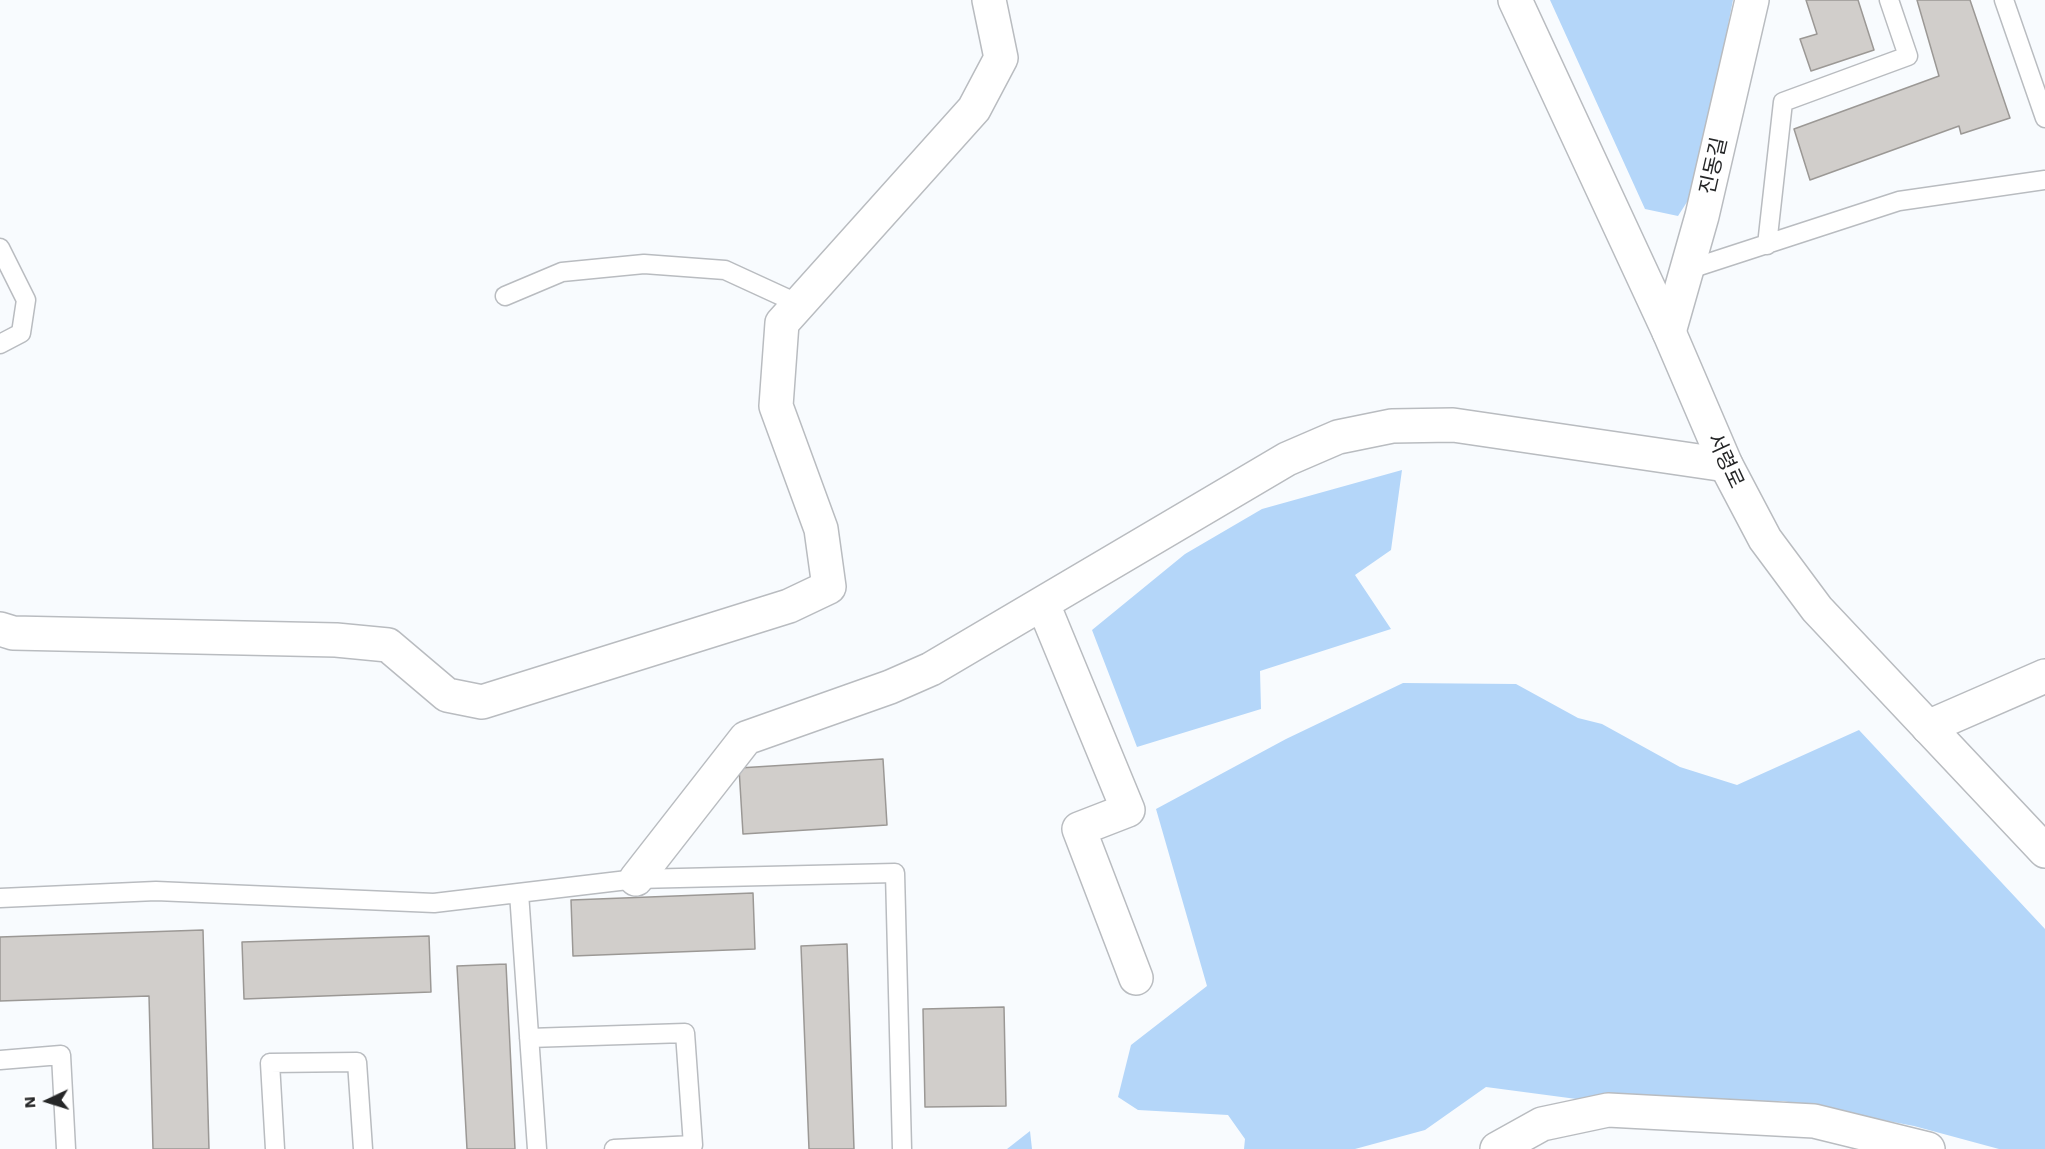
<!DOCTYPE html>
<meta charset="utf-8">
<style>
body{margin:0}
#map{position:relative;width:2045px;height:1149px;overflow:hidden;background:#f8fbfe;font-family:"Work Sans",sans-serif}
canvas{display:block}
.north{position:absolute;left:18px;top:1071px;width:60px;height:60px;-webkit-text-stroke:4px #fff;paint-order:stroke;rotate:266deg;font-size:16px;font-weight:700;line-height:24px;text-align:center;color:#262728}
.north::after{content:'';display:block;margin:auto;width:21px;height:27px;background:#262728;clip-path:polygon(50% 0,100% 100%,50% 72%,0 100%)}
</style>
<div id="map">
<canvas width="2045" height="1149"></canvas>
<div class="north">N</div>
</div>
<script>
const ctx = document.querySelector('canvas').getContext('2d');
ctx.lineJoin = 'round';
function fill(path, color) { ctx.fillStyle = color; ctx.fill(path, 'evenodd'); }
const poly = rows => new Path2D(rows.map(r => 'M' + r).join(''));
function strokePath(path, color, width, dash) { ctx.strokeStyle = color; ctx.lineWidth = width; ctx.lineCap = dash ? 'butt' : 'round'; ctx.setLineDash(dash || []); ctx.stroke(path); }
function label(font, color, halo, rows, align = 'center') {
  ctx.font = font + ' "Work Sans","Noto Sans KR",sans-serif'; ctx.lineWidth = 4.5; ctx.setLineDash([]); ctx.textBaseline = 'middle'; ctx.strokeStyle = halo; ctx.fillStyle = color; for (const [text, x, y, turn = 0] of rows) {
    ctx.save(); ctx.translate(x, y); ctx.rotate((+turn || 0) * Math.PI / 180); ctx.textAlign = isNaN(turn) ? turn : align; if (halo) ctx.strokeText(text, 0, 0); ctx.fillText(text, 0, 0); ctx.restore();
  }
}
fill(poly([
 [1550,0,1733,0,1696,188,1678,216,1645,209],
 [1402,470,1391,550,1355,575,1391,629,1260,671,1261,709,1137,747,1092,630,1185,554,1262,509],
 [1403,683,1516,684,1578,718,1602,724,1680,767,1737,785,1859,730,2045,929,2045,1149,1999,1149,1914,1126,1783,1101,1584,1100,1486,1087,1425,1130,1355,1149,1244,1149,1245,1139,1228,1115,1138,1110,1118,1097,1131,1045,1207,986,1156,809,1286,739],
 [1030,1131,1032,1149,1007,1149]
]), '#b4d6f9');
const building = poly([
 [1806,0,1858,0,1874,50,1811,71,1800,39,1817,34,1806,0],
 [1917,0,1970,0,2010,118,1961,134,1959,126,1810,180,1794,129,1939,76,1917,0],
 [883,759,887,825,743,834,739,768,883,759],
 [753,893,755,949,573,956,571,900,753,893],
 [203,930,209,1149,153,1149,149,996,0,1001,0,937,203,930],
 [429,936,431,992,244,999,242,942,429,936],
 [847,944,854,1149,809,1149,801,946,847,944],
 [506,964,515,1149,467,1149,457,966,506,964],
 [1004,1007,1006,1106,925,1107,923,1009,1004,1007]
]);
fill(building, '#d1cecb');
strokePath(building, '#9b9895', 1.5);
const service = poly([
 [2004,0,2045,118],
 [1767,245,1783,102,1908,56,1889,0],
 [0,248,26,300,21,333,0,344],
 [1687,270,1899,201,2045,180],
 [505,296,562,272,644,264,725,270,799,304],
 [519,893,537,1149],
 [0,898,156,891,434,903,636,879,895,873,902,1149],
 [529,1038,685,1033,693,1145,614,1149],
 [0,1060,61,1055,66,1149],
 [275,1149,270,1063,357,1062,363,1149]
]);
const minor = poly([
 [1669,332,1702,216,1752,0],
 [1043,604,1128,810,1079,829,1136,978],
 [0,629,13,633,336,640,388,645,447,695,482,702,789,606,829,587,821,529,776,406,782,323,974,109,1001,58,989,0],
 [1928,727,2045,676],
 [636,879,746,738,890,687,931,669,1287,459,1338,437,1392,426,1453,425,1726,465],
 [1497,1149,1542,1124,1608,1110,1814,1121,1928,1149]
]);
const tertiary = poly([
 [1515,0,1669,332,1726,465,1765,539,1817,609,2045,851]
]);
strokePath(service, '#b9bcc0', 21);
strokePath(minor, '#b9bcc0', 36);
strokePath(tertiary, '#b9bcc0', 36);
strokePath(service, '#fff', 18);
strokePath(minor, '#fff', 33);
strokePath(tertiary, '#fff', 33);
label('21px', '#262728', '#fff', [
 ["진동길",1714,166,-77],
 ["서령로",1725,461,65]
]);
</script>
